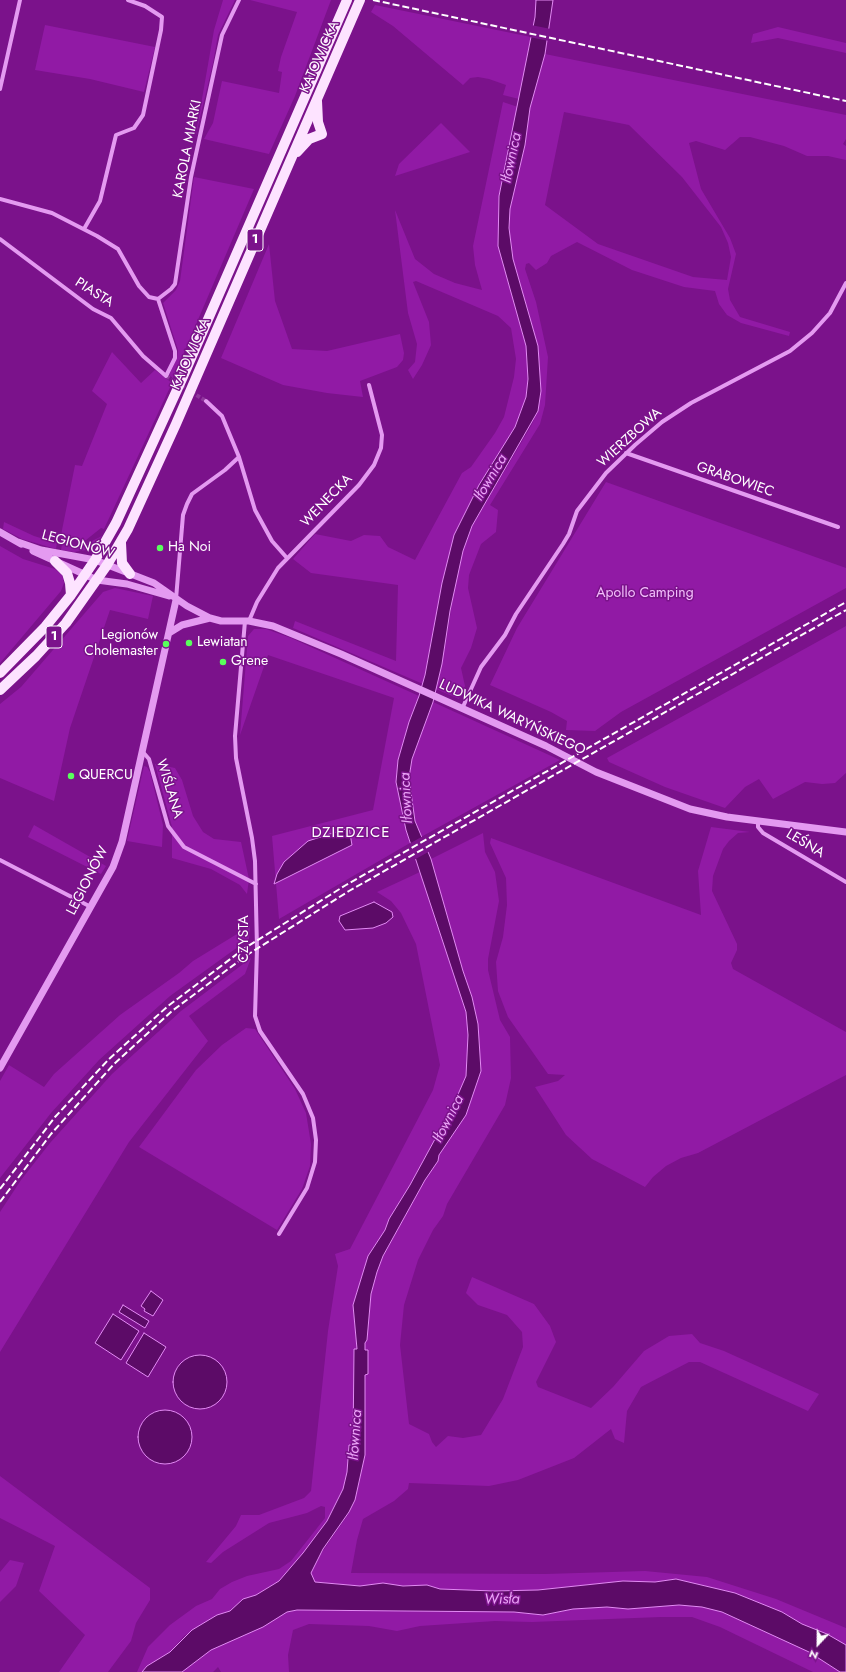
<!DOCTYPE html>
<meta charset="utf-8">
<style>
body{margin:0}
#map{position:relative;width:846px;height:1672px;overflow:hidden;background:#7b128b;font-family:Jost,sans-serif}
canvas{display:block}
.north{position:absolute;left:798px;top:1624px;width:40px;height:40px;-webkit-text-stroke:3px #7b128b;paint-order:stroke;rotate:202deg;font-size:11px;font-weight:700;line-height:16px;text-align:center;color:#fff}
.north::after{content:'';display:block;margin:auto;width:14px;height:18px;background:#fff;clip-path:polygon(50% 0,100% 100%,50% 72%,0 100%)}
</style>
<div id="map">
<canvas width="846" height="1672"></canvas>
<div class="north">N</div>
</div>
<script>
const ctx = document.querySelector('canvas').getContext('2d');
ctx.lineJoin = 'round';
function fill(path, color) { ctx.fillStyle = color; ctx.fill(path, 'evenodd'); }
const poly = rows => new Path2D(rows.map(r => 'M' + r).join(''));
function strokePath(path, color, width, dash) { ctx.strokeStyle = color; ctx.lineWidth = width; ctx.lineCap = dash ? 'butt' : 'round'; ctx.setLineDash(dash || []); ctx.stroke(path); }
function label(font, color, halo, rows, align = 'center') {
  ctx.font = font + ' Jost,sans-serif'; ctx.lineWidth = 3; ctx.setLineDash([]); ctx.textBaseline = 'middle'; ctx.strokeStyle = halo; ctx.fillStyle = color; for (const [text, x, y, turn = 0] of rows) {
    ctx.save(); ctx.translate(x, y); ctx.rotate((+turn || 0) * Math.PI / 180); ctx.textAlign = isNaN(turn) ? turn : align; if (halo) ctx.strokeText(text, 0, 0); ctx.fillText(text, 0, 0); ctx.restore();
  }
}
fill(poly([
 [223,0,235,0,218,35,213,63,195,139,214,30],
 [250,0,331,0,295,96,269,154,204,139,213,123,222,81,279,93,282,72,278,71,281,57,297,12],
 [375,5,531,37,519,99,503,95,506,85,489,79,478,77,470,78,463,85,393,26,371,12],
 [45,25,155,47,144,92,90,79,35,70],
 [778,27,846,43,846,53,778,38,751,43,753,34],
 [545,54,846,115,846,139,843,144,846,146,846,160,828,156,807,156,784,146,750,137,740,137,725,150,696,141,689,143,701,189,730,238,736,254,728,289,730,300,740,317,790,332,789,336,741,323,727,315,719,304,715,291,684,287,632,270,577,242,551,256,547,263,536,270,529,263,526,264,525,269,536,302,548,357,545,405,540,424,490,505,498,510,496,532,481,544,469,575,468,588,477,628,471,648,461,668,465,686,459,699,436,689,446,642,457,572,463,551,472,526,531,426,538,411,541,391,538,346,513,259,509,228,510,209,525,145,530,108],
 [564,112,629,125,682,177,721,227,728,243,731,257,727,280,693,277,598,244,545,205],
 [503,102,518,107,499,196,498,246,526,346,528,379,526,397,515,427,479,485,454,535,442,583,423,684,293,628,295,621,396,661,398,585,311,573,293,559,315,534,351,541,364,535,380,536,388,547,415,560,462,473,471,467,495,433,504,417,514,377,516,359,511,328,498,316,416,281,413,282,429,322,431,345,422,365,413,379,408,370,415,362,417,344,408,313,395,210,415,259,434,274,455,283,482,290,475,265,473,246],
 [441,123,470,152,395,176,399,164],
 [194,177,254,189,173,378,169,375,177,358,178,350,163,303,176,290,180,281],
 [269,244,275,301,292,349,327,351,400,334,404,353,403,360,397,367,360,381,363,397,327,393,283,385,221,358],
 [112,352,141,383,155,370,172,383,104,529,101,528,86,540,60,540,75,465,82,466,107,404,92,391],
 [606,482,846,568,846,588,621,712,595,731,566,730,567,721,551,712,490,685,517,628],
 [4,522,34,536,57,543,56,549,22,539,3,529],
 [102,536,92,547,86,550,74,552,61,550,62,544,78,545,86,544],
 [0,546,23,559,55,569,62,575,64,583,61,591,0,663],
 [115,588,153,596,148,619,110,610,70,728,54,801,0,778,0,704,21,687,103,592],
 [846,626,846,773,835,783,822,784,805,782,773,799,759,779,745,787,725,808,665,787,609,762,607,758],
 [254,629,266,629,291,638,419,696,409,722,398,760,396,782,410,843,279,919,272,836,373,810,394,698,268,655,240,735,248,636],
 [433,702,560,760,421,837,415,821,409,778,412,759],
 [155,764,175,768,182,780,193,816,203,832,214,839,241,842,249,879,247,894,240,885,211,869,172,858,172,827],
 [144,766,147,767,150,772,163,825,162,847,127,841],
 [34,825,106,866,101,874,28,837],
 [711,827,750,832,738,833,729,841,723,849,713,876,712,891,737,944,737,950,731,963,733,969,846,1032,846,1075,698,1153,681,1158,666,1166,653,1177,645,1187,592,1159,566,1135,535,1087,558,1081,565,1075,548,1074,508,1017,498,991,496,962,503,937,507,905,506,878,490,843,491,838,701,915,698,871],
 [483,833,485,852,495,872,499,901,488,959,488,970,500,1020,510,1037,511,1078,505,1105,447,1204,443,1216,433,1230,418,1260,404,1305,400,1345,409,1424,429,1434,432,1442,436,1447,448,1436,463,1438,481,1435,503,1399,523,1347,522,1332,507,1315,478,1305,466,1293,472,1277,534,1304,550,1326,556,1342,536,1382,538,1387,591,1408,613,1387,644,1351,669,1336,692,1334,700,1343,724,1351,819,1394,808,1411,700,1362,689,1362,641,1387,627,1411,624,1443,615,1439,611,1429,574,1458,518,1480,489,1486,409,1483,408,1489,394,1501,363,1519,357,1540,351,1573,545,1574,645,1571,707,1577,776,1599,846,1628,846,1645,827,1634,802,1624,782,1612,735,1593,676,1579,655,1582,623,1581,538,1590,494,1591,440,1589,427,1585,360,1586,315,1582,313,1579,311,1572,316,1561,349,1513,355,1500,365,1455,365,1375,368,1374,368,1351,365,1350,365,1342,367,1340,371,1294,377,1272,383,1257,425,1180,438,1161,439,1155,466,1115,481,1071,478,1024,472,997,463,971,431,859],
 [420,872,466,1012,468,1035,466,1076,453,1106,410,1185,389,1219,385,1230,368,1256,353,1305,357,1349,354,1349,353,1446,349,1445,347,1472,343,1489,327,1521,303,1553,279,1581,256,1595,246,1598,230,1611,217,1615,184,1636,170,1652,147,1666,142,1672,137,1672,148,1647,170,1625,196,1606,212,1599,220,1589,232,1582,247,1576,279,1569,291,1561,325,1518,325,1507,321,1506,307,1513,269,1523,223,1552,211,1563,206,1562,236,1526,241,1515,259,1515,304,1498,311,1491,328,1331,338,1266,335,1254,350,1249,433,1090,440,1065,416,944,401,913,391,901,377,892],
 [250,926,249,939,170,996,99,1060,51,1113,0,1178,0,1081,9,1065,44,1087,54,1074,120,1015,179,973,193,961],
 [251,958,245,974,189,1016,208,1041,129,1142,0,1352,0,1212,21,1180,50,1143,112,1074,181,1011],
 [246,1028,255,1029,295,1089,306,1113,311,1144,310,1166,302,1189,277,1230,139,1147,196,1070,222,1045],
 [0,1476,150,1588,150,1600,136,1623,131,1641,108,1672,59,1672,85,1635,39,1591,55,1546,0,1518],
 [10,1560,24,1563,16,1586,0,1602,0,1572],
 [679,1605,702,1607,722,1612,809,1652,840,1672,813,1672,720,1627,692,1617,661,1617,532,1622,495,1621,420,1626,397,1631,369,1626,309,1624,293,1630,288,1655,289,1672,221,1672,218,1667,213,1672,182,1672,211,1650,287,1612,297,1610,514,1612,543,1615,573,1609,607,1607,628,1609]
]), '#911aa5');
const water = poly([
 [536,0,553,0,545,54,530,108,525,145,510,209,509,228,513,259,538,346,541,391,538,411,472,526,463,551,450,611,442,664,433,702,412,759,409,778,415,821,431,859,463,971,472,997,478,1024,481,1071,466,1115,439,1155,438,1161,425,1180,383,1256,377,1272,371,1294,367,1340,365,1343,365,1350,368,1350,368,1374,365,1375,365,1455,355,1500,349,1512,323,1549,311,1573,315,1582,360,1586,383,1583,403,1586,427,1585,440,1589,494,1591,538,1590,623,1581,655,1582,676,1579,735,1593,782,1612,802,1624,827,1634,846,1645,846,1672,840,1672,809,1652,722,1612,702,1607,679,1605,628,1609,607,1607,573,1609,543,1615,514,1612,297,1610,287,1612,263,1627,211,1650,182,1672,142,1672,147,1666,170,1652,192,1630,217,1615,230,1611,243,1599,256,1595,279,1581,303,1553,327,1521,343,1489,347,1472,349,1445,353,1445,354,1349,357,1349,353,1305,368,1256,385,1230,389,1219,410,1185,453,1106,466,1076,468,1035,466,1012,406,830,396,782,398,760,409,722,419,696,425,675,442,583,454,535,479,485,515,427,526,397,528,379,526,346,498,246,499,196,535,17,536,0],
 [349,828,352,845,274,884,277,874,284,862,308,841,349,828],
 [374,902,392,912,393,917,386,923,373,928,345,930,339,921,340,916,374,902],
 [151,1291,163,1300,153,1316,144,1311,145,1309,141,1306,151,1291],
 [123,1305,149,1321,145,1328,119,1312,123,1305],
 [113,1314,139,1331,121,1360,95,1343,113,1314],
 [144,1333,166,1347,148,1377,126,1363,144,1333],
 '173 1382a27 27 0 1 1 54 0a27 27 0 1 1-54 0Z',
 '138 1437a27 27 0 1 1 54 0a27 27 0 1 1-54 0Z'
]);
fill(water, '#5c0b67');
strokePath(water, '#e38bf4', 1);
fill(poly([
 [531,25,551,29,549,41,529,37],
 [423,836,430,851,414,860,409,844]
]), '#7b128b');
strokePath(poly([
 [166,376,206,401]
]), '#8f369c', 4, [4, 2]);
strokePath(poly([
 [0,89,20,0],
 [0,199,52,213,97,236,118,249,139,286,149,297,158,299,171,289,175,284,191,177,222,35,239,0],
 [84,229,100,201,116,135,134,128,143,115,161,30,162,17,145,6,128,0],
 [0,239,93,309,111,318,143,356,166,376,175,358,175,351,158,299],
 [206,401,222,416,239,457,255,510,272,541,287,558],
 [626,453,838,527],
 [176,599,183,515,187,504,192,494,225,470,239,457],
 [245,621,235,736,236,758,252,838,255,861,257,948,255,1016,260,1031,303,1094,313,1118,316,1140,315,1162,307,1188,279,1234],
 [249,621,257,602,278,568,359,485,374,465,381,448,382,435,369,385],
 [462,709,481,667,505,635,516,614,563,544,569,534,577,511,606,473,635,445,662,422,691,403,790,351,812,333,830,313,846,283],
 [142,751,149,759,168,826,184,847,256,884],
 [758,821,758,827,763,833,846,882],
 [0,860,91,907]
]), '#e49af1', 4);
strokePath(poly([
 [0,532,21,544],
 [18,542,41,550,95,560,154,583,187,606,210,618,221,621,249,621,273,626,341,654,546,746,596,772,690,809,727,817,846,832],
 [33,551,97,580,127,584,169,596],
 [169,633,182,625,210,618],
 [0,1068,113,867,122,842,176,600]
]), '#e49af1', 7);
strokePath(poly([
 [297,152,309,139,322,134,318,122,317,101],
 [121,543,122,563,130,574],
 [55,561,67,573,70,583,71,595],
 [0,673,45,627,71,595,95,560,116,523,182,379,347,0],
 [0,690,36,656,66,623,107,565,128,529,176,424,360,0]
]), '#fde3ff', 10);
strokePath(poly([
 [373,0,846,101],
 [0,1189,55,1117,109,1059,168,1006,245,948,346,885,846,602],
 [0,1202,51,1134,114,1064,172,1011,247,955,349,891,846,610]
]), '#fff', 2, [7, 3]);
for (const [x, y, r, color] of [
 [160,548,4,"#59ff5c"],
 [189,643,4,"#59ff5c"],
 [166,644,4,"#59ff5c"],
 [223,662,4,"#59ff5c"],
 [71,776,4,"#59ff5c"]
]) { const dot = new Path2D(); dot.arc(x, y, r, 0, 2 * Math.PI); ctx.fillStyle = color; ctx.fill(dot); strokePath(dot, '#7b128b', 1.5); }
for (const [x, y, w] of [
 [255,240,16],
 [54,637,16]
]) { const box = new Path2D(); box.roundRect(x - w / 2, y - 11, w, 22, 3); ctx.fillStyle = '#7b128b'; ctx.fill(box); strokePath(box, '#fff', 1); }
label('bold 13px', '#fff', null, [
 ["1",255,240],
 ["1",54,637]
]);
label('14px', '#fff', '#7b128b', [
 ["KATOWICKA",320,57,-66],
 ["KAROLA MIARKI",188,149,-79],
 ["PIASTA",94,293,32],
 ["KATOWICKA",191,354,-66],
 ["WIERZBOWA",630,438,-42],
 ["GRABOWIEC",735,480,19],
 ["WENECKA",327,501,-46],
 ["LEGIONÓW",78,545,15],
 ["LUDWIKA WARYŃSKIEGO",512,718,25],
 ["WIŚLANA",169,789,73],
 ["LEŚNA",805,844,31],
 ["LEGIONÓW",88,881,-63],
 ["CZYSTA",245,939,-90]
]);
label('14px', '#fff', '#7b128b', [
 ["Ha Noi",168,548],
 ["Legionów",158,636,"right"],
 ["Cholemaster",158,652,"right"],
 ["Lewiatan",197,643],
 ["Grene",231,662],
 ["QUERCU",79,776]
], 'left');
label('14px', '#f3c0fc', '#7b128b', [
 ["Apollo Camping",645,594]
]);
label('italic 15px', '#eca5f8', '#7b128b', [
 ["Iłownica",512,158,-78],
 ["Iłownica",491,478,-59],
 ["Iłownica",407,798,-93],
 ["Iłownica",449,1119,-63],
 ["Iłownica",356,1435,-86],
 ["Wisła",502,1600,-1]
]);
ctx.letterSpacing = '1px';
label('15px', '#fff', '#7b128b', [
 ["DZIEDZICE",351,833]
]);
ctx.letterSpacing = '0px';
</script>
